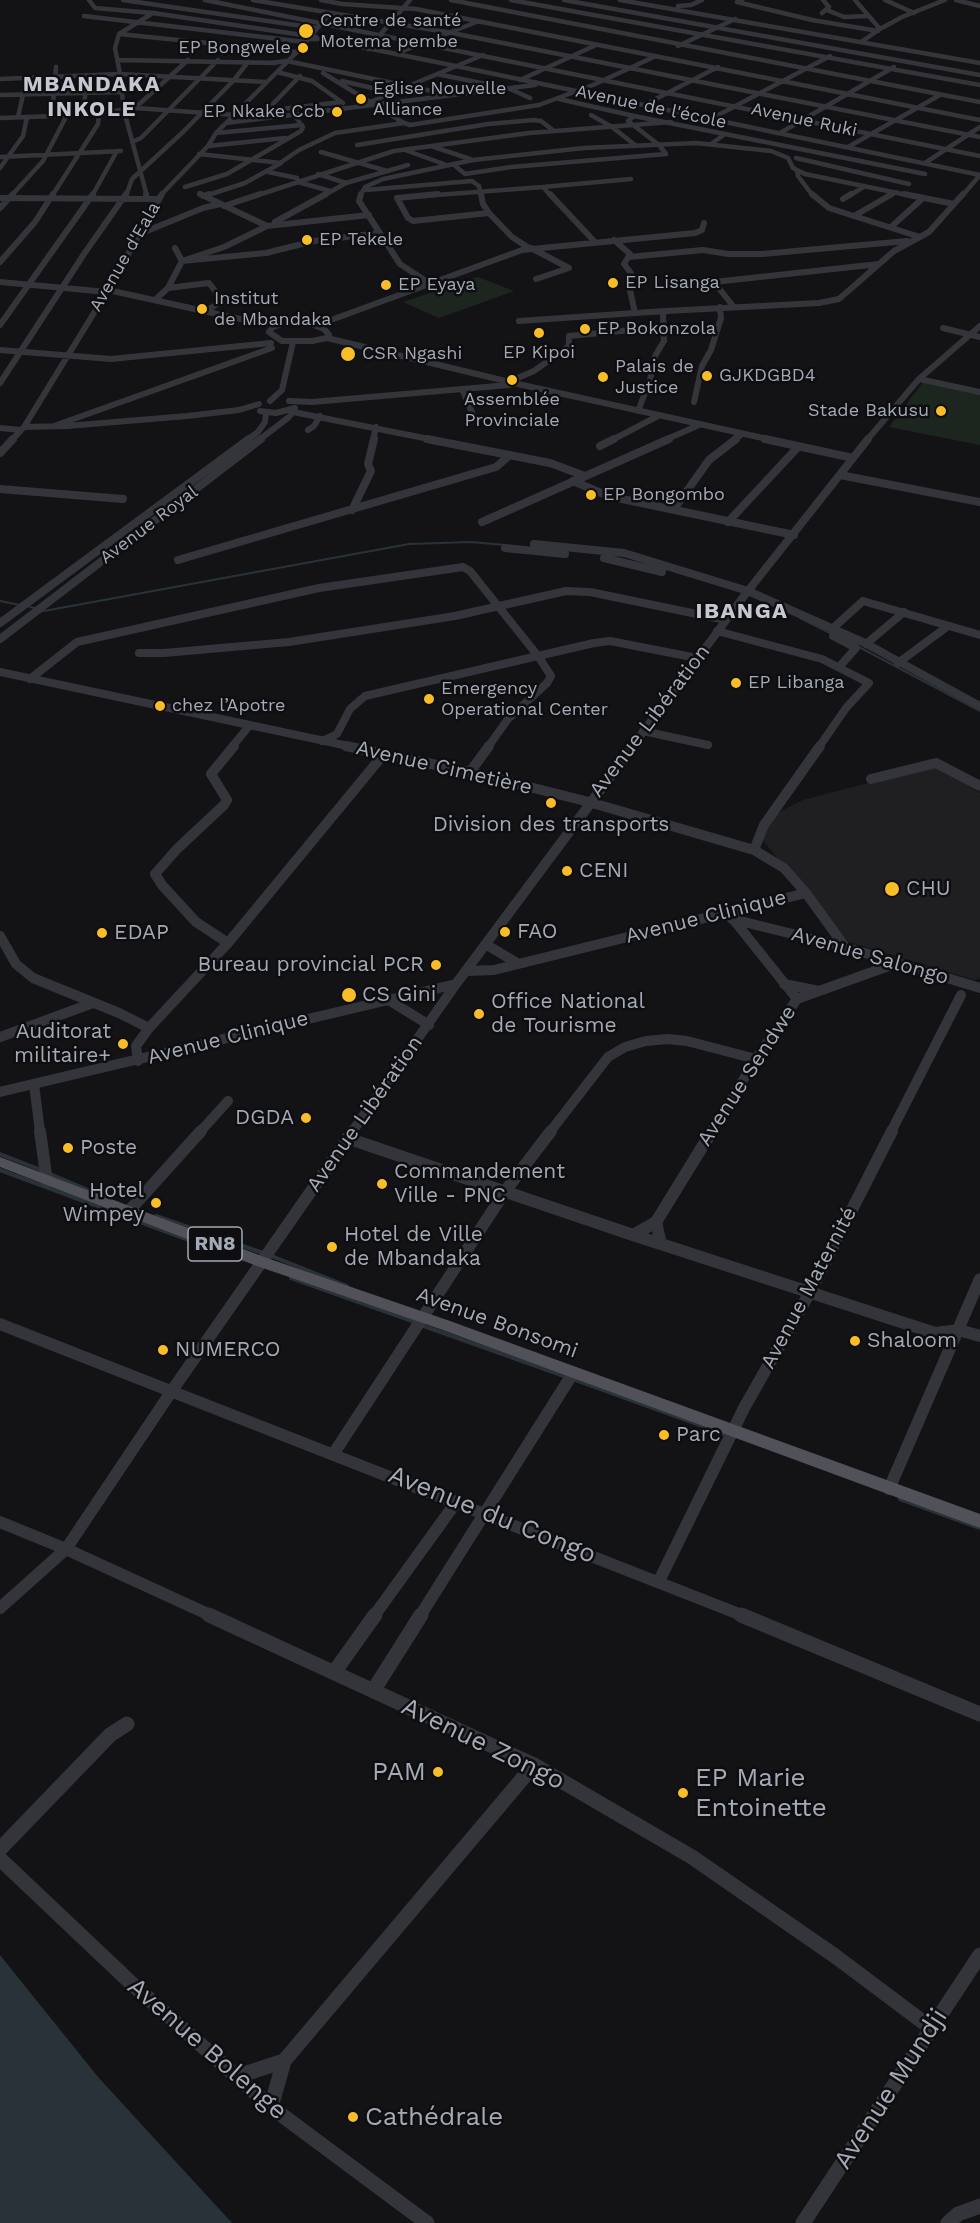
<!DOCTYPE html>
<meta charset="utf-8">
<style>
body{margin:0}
canvas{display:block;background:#131315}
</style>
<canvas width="980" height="2223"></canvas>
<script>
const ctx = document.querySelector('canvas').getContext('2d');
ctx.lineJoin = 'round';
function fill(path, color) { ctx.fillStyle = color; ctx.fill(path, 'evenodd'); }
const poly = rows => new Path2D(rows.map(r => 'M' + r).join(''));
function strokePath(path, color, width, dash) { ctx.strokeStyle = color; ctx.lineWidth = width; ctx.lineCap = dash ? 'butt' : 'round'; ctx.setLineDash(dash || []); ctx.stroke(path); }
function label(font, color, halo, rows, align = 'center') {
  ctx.font = font + ' "Work Sans",sans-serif'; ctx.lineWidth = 5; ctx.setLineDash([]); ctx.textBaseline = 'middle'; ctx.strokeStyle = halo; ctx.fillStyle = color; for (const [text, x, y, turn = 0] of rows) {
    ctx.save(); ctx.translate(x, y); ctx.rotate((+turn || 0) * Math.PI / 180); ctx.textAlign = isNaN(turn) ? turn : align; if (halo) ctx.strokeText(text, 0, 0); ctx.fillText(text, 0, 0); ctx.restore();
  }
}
fill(poly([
 [934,766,980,793,980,978,975,980,846,941,761,838,777,813,803,800]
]), '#1f1f22');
fill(poly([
 [478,277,514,291,439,318,403,302],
 [923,382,980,394,980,445,889,427]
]), '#1d251f');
fill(poly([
 [0,1955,98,2077,232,2223,0,2223]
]), '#293139');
strokePath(poly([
 [0,601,20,605],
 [27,606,44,611,409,544,471,542,505,545],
 [800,618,832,634],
 [857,646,980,711]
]), '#293139', 2);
strokePath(poly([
 [0,1154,41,1170],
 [0,1170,240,1259],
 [50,1174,107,1198],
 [156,1216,263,1253],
 [269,1255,347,1286],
 [291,1278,415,1322],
 [421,1325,567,1377],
 [573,1379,725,1434],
 [900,1499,980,1528]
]), '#293139', 4);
strokePath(poly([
 [89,0,95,8,153,13,316,37],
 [123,0,316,28],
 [205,0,980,156],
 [253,0,452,33,980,137],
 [321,0,342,4,416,9,980,120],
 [451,0,980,102],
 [511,0,980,85],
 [564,0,980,75],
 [620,0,980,63],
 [742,0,737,2,812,20,878,31],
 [855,0,880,29,861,42],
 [885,0,914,13],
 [956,0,980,6],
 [678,6,691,5,702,0],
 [827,10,844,17,867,16],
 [153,13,119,34,115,48,120,74,266,82],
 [822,13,829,7,823,0],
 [84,16,305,42],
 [880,29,902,17,945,0],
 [119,34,297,52],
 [308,39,322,39,456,66,980,175],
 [678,46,735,19],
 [368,49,410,0],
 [395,54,479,21],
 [118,60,276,63],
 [270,63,287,61,446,94],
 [277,72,312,81,343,103],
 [323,73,404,123],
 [437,74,510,89,530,98],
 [0,79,120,74,124,111,147,196],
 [520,80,596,45],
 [342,81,394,93],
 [0,95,123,92],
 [559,99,634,116],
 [370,102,483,55],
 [644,105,718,67],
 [135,108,235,115],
 [266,111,300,76],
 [249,113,341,102],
 [84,115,85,95,88,89,86,75],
 [591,115,612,127,635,145],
 [52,116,56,67],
 [18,117,27,77],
 [0,118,84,115,135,108,188,60],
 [709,120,830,56],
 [226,123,535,85],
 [216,133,302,125],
 [780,133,894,67],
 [725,134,925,174],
 [132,142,141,138,218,60],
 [357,145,488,124,534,120,541,121,554,131],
 [208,146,285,138],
 [431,146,470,159],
 [848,147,940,95],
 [405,150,444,164],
 [321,152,387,171],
 [199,154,281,163,245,183,205,196],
 [0,157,121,151],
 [796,158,909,184],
 [280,163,299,150,335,133,404,123,410,125,539,105,593,85,656,56],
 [925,163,980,127],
 [453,164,465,174,511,167,666,154,659,145,628,121,634,116,725,134,711,144],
 [0,168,23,136,27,117],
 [797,171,798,176,813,196],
 [268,172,297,178,298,182,330,191],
 [318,174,346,183],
 [185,187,227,174,301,131,303,127,294,115],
 [543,187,631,179],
 [366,190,472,181,479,186,481,196],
 [200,194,203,196],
 [11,196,43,161,67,115],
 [52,196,98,124,99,113],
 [92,196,117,151],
 [126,196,132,179,183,132,234,80,248,62],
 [160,196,208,146,216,133,297,52,326,18],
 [255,196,394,151,529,133,671,122],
 [323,196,346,183,408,165],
 [360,196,365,187,383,179,473,160,584,148,696,143,771,151,788,158,793,168,805,174,912,196],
 [423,196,543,187,551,196],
 [849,196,865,186],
 [890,196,896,192],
 [962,196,980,175]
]), '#34353a', 4.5);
strokePath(poly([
 [146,194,147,199,157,199],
 [200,194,267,226],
 [361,194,359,201,400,264,432,285],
 [438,194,397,198,408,218,413,221,489,213],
 [481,194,483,204,489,213,512,237,529,248],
 [550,194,594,241],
 [812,194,829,208,920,237],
 [904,194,954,204],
 [203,196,209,194],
 [0,198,147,199],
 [843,199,851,194],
 [224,206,260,194],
 [0,208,13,194],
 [854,216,892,194],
 [275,222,326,194],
 [891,227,923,198],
 [137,235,203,208,220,204],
 [614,240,630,254,624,264,631,273,629,286,635,313,666,311],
 [175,248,182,261,266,253,314,241,379,233],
 [531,248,569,268,536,279],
 [629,257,703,250,728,254,762,254,907,241],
 [0,262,35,222,53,194],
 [0,282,107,292],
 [168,288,209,283,223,301,207,310],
 [108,290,254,322,311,324,324,329,329,335,327,338,312,341,282,341,269,332,273,327,282,324],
 [155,300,168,288,182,261,224,247,267,226,369,215],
 [733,306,714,282,879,264],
 [519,321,635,313],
 [307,323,331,320,522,250,695,233,702,230,704,223],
 [0,325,93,194],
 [943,328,980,337],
 [327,338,518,384,772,440],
 [0,350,111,359,271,343],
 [919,379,980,392],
 [508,382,534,371,569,346,569,336,663,327],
 [0,383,84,254,126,194],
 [462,389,474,417],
 [270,401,282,390,293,342],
 [289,401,312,402,509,385],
 [694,402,702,366,711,350,721,318,720,307],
 [260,411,276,413,295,408],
 [638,411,650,380,655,356,664,341,663,314,666,311,819,303,839,299,894,251,929,232,963,194],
 [293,412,434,440],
 [54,426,272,348],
 [24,427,67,426,187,416,239,410,259,404],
 [0,428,21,430],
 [308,430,314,426,320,416],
 [12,440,24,427,108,290,162,194],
 [247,440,258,432,265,422,266,413],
 [259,440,289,417,293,412,290,410],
 [373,440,376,427],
 [612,440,658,416],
 [665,440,699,425],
 [735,440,741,435],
 [867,440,919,379,980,326]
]), '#34353a', 6);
strokePath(poly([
 [427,439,550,463,585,476],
 [765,439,853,458],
 [600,446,614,439],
 [0,453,13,439],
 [840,475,980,502],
 [573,481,608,496,794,535],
 [0,489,123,499],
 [674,509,709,460,736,439],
 [352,510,371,471,368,464,374,439],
 [482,522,669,439],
 [728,522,798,447],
 [534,544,624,553,748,591,865,643,980,706],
 [505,548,565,554],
 [604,558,662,572],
 [178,560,496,467,510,455],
 [0,623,249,439],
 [832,629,863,601,980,635],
 [717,631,822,659,869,683,846,708,819,747],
 [833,636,856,648,840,666],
 [0,639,261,439],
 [866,644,904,612],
 [139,653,164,653,289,642,455,616,566,591,590,592,726,620],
 [898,663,948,626],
 [0,672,353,747],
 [30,679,77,642,319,588,463,567,470,571,538,656,551,676,547,683,508,719,488,747],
 [643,731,708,745],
 [322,741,337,734,350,709,365,696,594,643,610,641,697,658],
 [232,747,249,726],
 [632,747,744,596,868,439]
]), '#34353a', 8);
strokePath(poly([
 [346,746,470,772,589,802,754,850,784,868,806,893,845,947],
 [470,772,489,746],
 [871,779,936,763,980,786],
 [754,850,764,825,820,746],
 [726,913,732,919,845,947,980,988],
 [733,919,797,999],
 [0,936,16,964,33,978,119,1013,149,1028],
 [228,943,196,922,162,885,155,874,177,849,224,805,227,800,211,774,234,746],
 [487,945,517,963],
 [466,971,494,970,806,893],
 [784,984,819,991],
 [387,999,429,1025],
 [0,1037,93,1003],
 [138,1061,136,1046,149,1028,228,943,383,755],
 [34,1084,40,1132],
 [0,1092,456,984],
 [200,1132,228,1101],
 [352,1132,456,984,633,746],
 [550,1132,608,1057,625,1047,646,1041,668,1039,687,1041,756,1059],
 [711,1132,756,1059,797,999,897,963],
 [891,1132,961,995]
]), '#34353a', 10);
strokePath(poly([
 [40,1131,47,1182],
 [347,1138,633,1235,935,1333,959,1330,980,1336],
 [128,1212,201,1131],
 [656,1222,661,1244],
 [633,1235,656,1222,712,1131],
 [0,1324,744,1616],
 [334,1453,506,1190,551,1131],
 [889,1489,980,1279],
 [0,1522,66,1549,212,1616],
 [659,1581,744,1408,810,1292,892,1131],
 [0,1608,66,1549,171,1392,353,1131],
 [374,1616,457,1501],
 [420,1616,573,1373]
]), '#34353a', 12);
strokePath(poly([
 [209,1615,534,1765,692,1857,835,1956,931,2028],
 [741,1615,980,1714],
 [335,1671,375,1615],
 [373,1691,421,1615],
 [0,1849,110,1735,127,1724],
 [0,1859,130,1982,271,2107,427,2223],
 [238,2076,284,2061,534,1765],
 [271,2107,284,2061],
 [803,2223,980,1955],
 [948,2223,958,2214,980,2206]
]), '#34353a', 15);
fill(poly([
 [0,1157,267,1258,450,1321,980,1514,980,1528,440,1329,257,1266,0,1167,0,1157]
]), '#505159');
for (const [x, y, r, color] of [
 [306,31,8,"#f9be27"],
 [303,48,6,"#f9be27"],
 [361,99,6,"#f9be27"],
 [337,112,6,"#f9be27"],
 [307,240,6,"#f9be27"],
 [613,283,6,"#f9be27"],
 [386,285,6,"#f9be27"],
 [202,309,6,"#f9be27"],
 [585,329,6,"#f9be27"],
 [539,333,6,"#f9be27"],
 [348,354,8,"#f9be27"],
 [707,376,6,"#f9be27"],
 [603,377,6,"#f9be27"],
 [512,380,6,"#f9be27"],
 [941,411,6,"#f9be27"],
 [591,495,6,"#f9be27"],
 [736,683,6,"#f9be27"],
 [429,699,6,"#f9be27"],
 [160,706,6,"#f9be27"],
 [551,803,6,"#f9be27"],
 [567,871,6,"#f9be27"],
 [892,889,8,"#f9be27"],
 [505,932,6,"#f9be27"],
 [102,933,6,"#f9be27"],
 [436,965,6,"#f9be27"],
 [349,995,8,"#f9be27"],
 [479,1014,6,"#f9be27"],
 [123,1044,6,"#f9be27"],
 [306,1118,6,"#f9be27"],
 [68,1148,6,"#f9be27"],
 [382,1184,6,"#f9be27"],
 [156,1203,6,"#f9be27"],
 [332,1247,6,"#f9be27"],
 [855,1341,6,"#f9be27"],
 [163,1350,6,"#f9be27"],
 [664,1435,6,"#f9be27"],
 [438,1772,6,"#f9be27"],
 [683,1793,6,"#f9be27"],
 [353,2117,6,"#f9be27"]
]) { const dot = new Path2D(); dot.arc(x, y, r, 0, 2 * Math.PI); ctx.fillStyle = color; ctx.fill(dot); strokePath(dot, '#0e0e10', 2); }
label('18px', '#a4a9b6', '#0e0e10', [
 ["Centre de santé",320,21],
 ["Motema pembe",320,42],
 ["EP Bongwele",291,48,"right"],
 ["Eglise Nouvelle",373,89],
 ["Alliance",373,110],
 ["EP Nkake Ccb",325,112,"right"],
 ["EP Tekele",319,240],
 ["EP Lisanga",625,283],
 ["EP Eyaya",398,285],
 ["Institut",214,299],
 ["de Mbandaka",214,320],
 ["EP Bokonzola",597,329],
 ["EP Kipoi",539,353,"center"],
 ["CSR Ngashi",362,354],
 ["Palais de",615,367],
 ["Justice",615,388],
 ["GJKDGBD4",719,376],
 ["Assemblée",512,400,"center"],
 ["Provinciale",512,421,"center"],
 ["Stade Bakusu",929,411,"right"],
 ["EP Bongombo",603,495],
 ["EP Libanga",748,683],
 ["Emergency",441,689],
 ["Operational Center",441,710],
 ["chez l’Apotre",172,706]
], 'left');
label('18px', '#a4a9b6', '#0e0e10', [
 ["Avenue de l'école",651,107,12],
 ["Avenue Ruki",804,120,12],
 ["Avenue d'Eala",125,257,-60],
 ["Avenue Royal",149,525,-37]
]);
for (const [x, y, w] of [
 [215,1244,54]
]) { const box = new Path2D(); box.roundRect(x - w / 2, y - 17, w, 34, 4.5); ctx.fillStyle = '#0e0e10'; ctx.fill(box); strokePath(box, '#a4a9b6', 1.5); }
label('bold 20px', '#a4a9b6', null, [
 ["RN8",215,1244]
]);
label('21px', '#a4a9b6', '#0e0e10', [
 ["Avenue Libération",650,721,-53],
 ["Avenue Cimetière",444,768,13],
 ["Avenue Clinique",706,917,-14],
 ["Avenue Salongo",870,956,16],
 ["Avenue Clinique",228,1038,-14],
 ["Avenue Sendwe",747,1076,-57],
 ["Avenue Libération",365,1114,-55],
 ["Avenue Maternité",809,1288,-62],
 ["Avenue Bonsomi",497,1323,20]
]);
label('21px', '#a4a9b6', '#0e0e10', [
 ["Division des transports",551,825,"center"],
 ["CENI",579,871],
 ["CHU",906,889],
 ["FAO",517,932],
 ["EDAP",114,933],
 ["Bureau provincial PCR",424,965,"right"],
 ["CS Gini",362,995],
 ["Office National",491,1002],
 ["de Tourisme",491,1026],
 ["Auditorat",111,1032,"right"],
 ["militaire+",111,1056,"right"],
 ["DGDA",294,1118,"right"],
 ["Poste",80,1148],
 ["Commandement",394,1172],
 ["Ville - PNC",394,1196],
 ["Hotel",144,1191,"right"],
 ["Wimpey",144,1215,"right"],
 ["Hotel de Ville",344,1235],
 ["de Mbandaka",344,1259],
 ["Shaloom",867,1341],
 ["NUMERCO",175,1350],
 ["Parc",676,1435]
], 'left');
ctx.letterSpacing = '1.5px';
label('bold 22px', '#c5c8d2', '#0e0e10', [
 ["MBANDAKA",92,85],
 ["INKOLE",92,110],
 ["IBANGA",742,612]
]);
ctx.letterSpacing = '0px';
label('26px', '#a4a9b6', '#0e0e10', [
 ["Avenue du Congo",492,1515,22],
 ["Avenue Zongo",483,1744,26],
 ["Avenue Bolenge",207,2049,41],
 ["Avenue Mundji",891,2089,-57]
]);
label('26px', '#a4a9b6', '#0e0e10', [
 ["PAM",426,1772,"right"],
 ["EP Marie",695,1778],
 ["Entoinette",695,1808],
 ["Cathédrale",365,2117]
], 'left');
</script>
